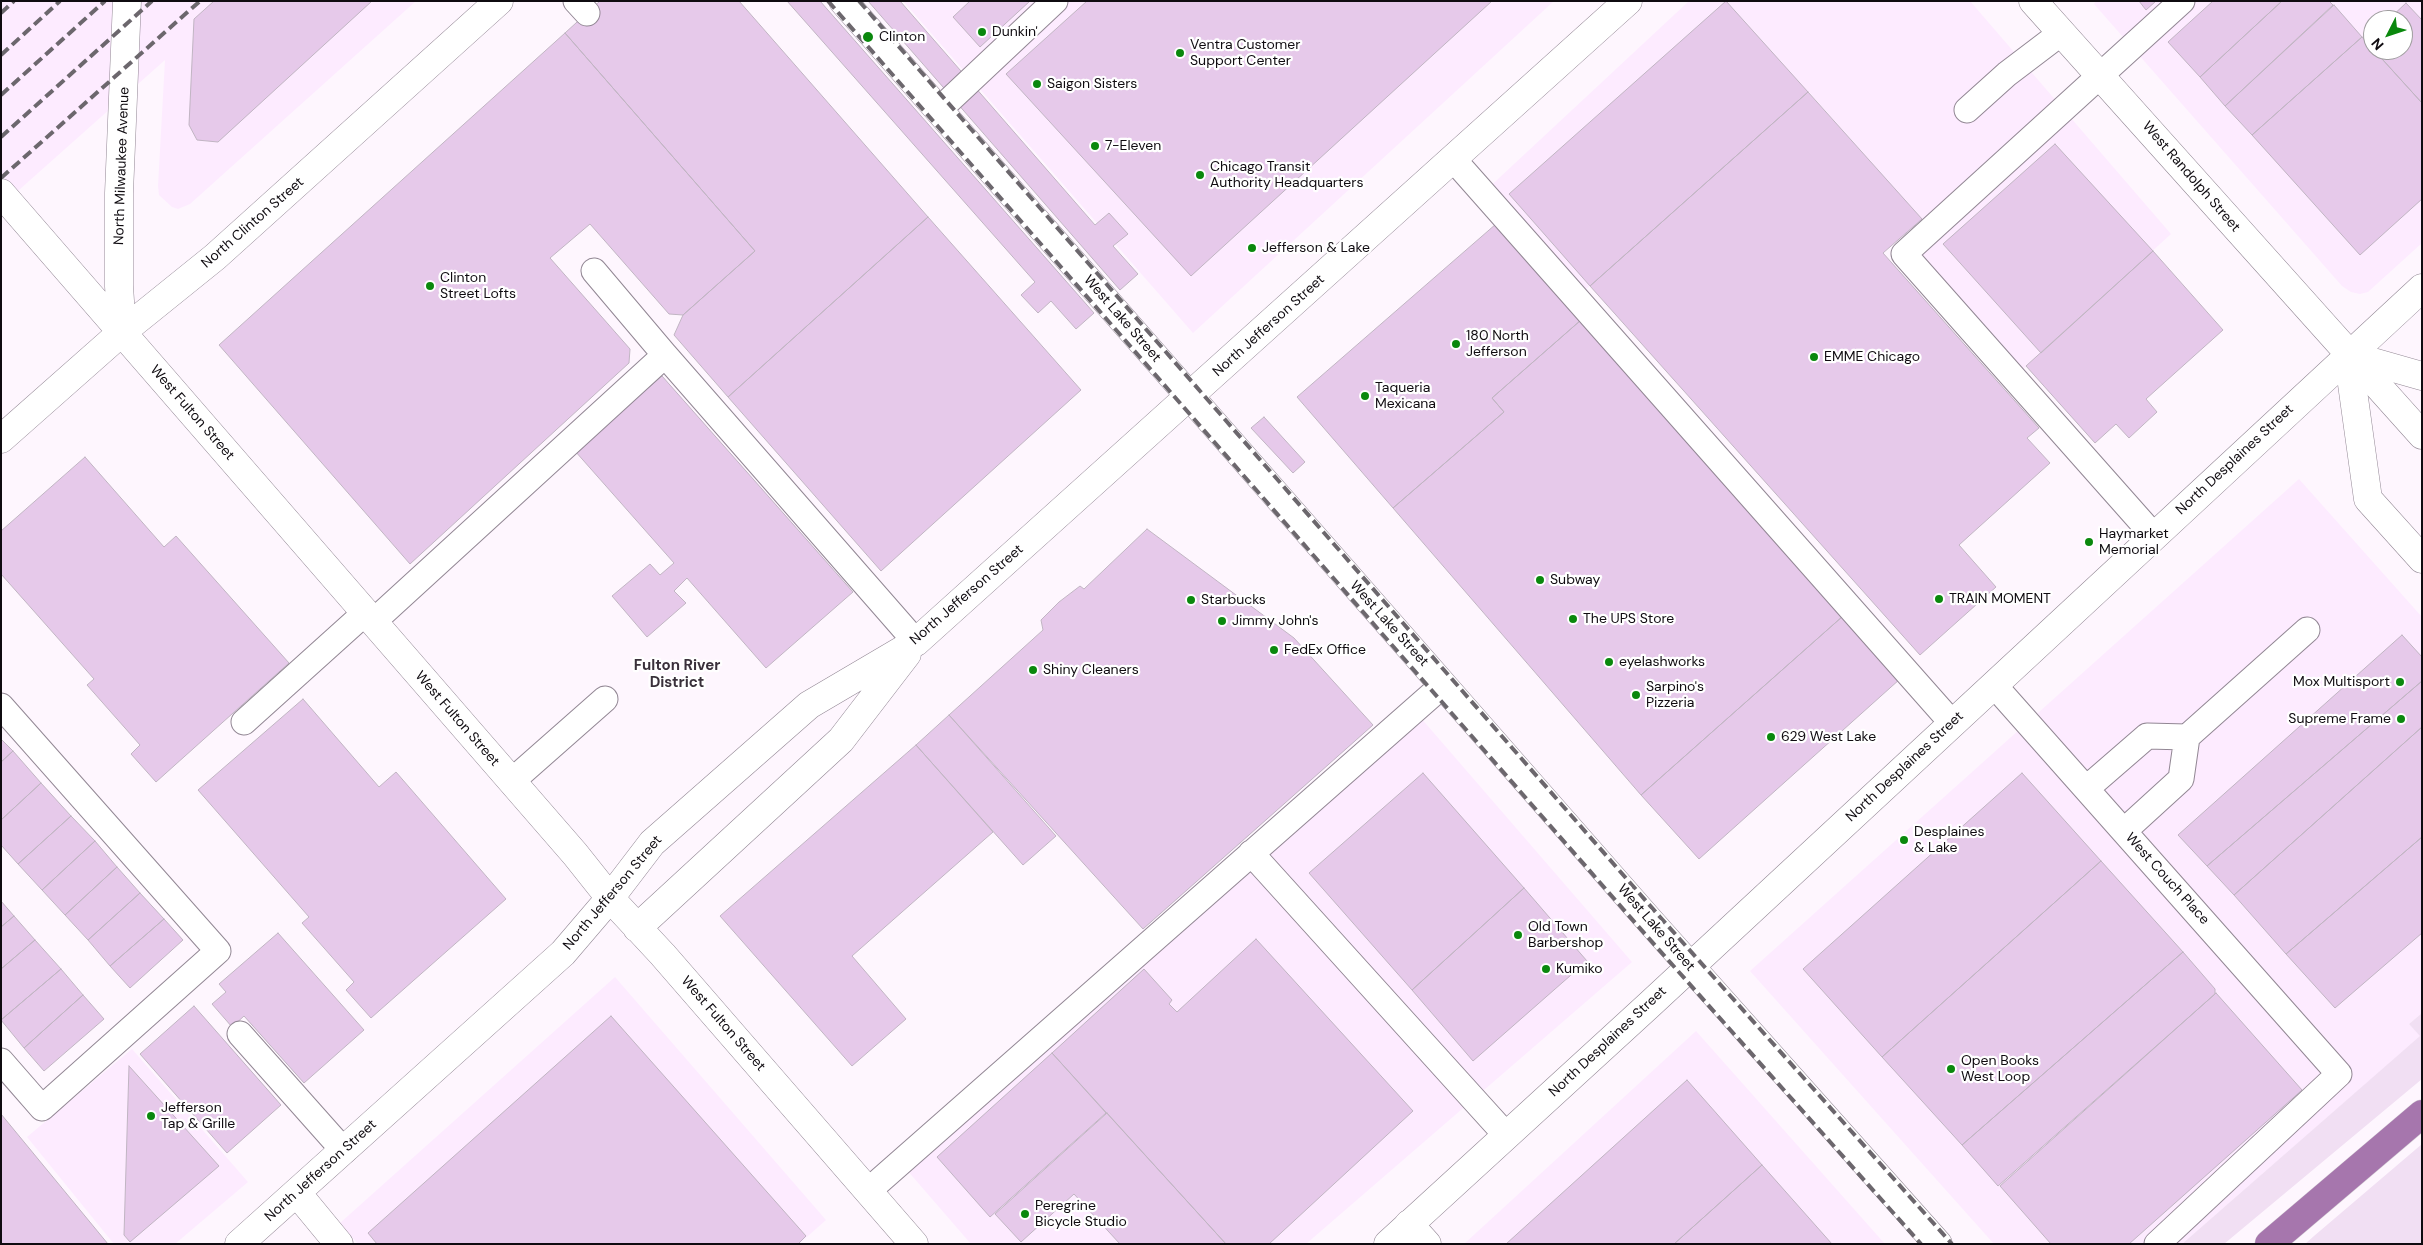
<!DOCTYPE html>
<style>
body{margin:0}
#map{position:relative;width:2423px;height:1245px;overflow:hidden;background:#fef6fe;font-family:"DM Sans",sans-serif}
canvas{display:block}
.frame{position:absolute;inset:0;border:2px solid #0f0b10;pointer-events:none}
.north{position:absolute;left:2363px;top:10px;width:50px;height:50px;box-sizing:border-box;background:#fff;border:1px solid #9f9d9f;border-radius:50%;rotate:229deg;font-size:14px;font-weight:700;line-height:20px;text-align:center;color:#0f0b10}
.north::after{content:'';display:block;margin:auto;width:18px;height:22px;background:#0a880d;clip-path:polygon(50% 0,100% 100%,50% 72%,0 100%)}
</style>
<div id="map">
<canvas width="2423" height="1245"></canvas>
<div class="frame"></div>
<div class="north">N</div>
</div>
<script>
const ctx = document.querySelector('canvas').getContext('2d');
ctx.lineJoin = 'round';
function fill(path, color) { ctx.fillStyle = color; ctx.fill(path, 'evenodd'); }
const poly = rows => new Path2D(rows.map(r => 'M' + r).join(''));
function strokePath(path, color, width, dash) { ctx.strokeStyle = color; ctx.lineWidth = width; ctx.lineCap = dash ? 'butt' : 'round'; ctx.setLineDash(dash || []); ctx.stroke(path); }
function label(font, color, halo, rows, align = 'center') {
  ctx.font = font + ' "DM Sans",sans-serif'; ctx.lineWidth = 4.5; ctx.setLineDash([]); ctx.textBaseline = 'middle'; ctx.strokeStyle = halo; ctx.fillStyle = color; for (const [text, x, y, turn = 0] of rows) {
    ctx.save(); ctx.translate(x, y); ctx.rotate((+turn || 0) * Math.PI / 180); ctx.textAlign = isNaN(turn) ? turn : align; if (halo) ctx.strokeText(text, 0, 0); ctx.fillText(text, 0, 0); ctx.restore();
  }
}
fill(poly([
 [1,1,416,1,190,204,178,209,172,207,159,195,158,186,165,60,1,206],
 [903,1,1554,1,1193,333],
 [1689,1,1970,1,2171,234,2020,372,1919,256,1938,239,1809,92,1576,298,1483,193],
 [2096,1,2422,1,2422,243,2368,292,2360,294,2351,292,2342,286,2094,4],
 [2373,20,2403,20,2403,50,2373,50],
 [2299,479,2422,617,2422,1013,2409,1024,2421,1036,2182,1244,1994,1244,1750,971],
 [1414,710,1632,962,1306,1244,971,1244,900,1162],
 [615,977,826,1220,799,1244,358,1244,340,1223],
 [1696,1031,1885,1244,1464,1244],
 [132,1049,248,1182,175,1244,114,1244,27,1137]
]), '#fdebff');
fill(poly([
 [2422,1013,2422,1079,2224,1244,2182,1244,2420,1036,2409,1024],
 [2422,1144,2422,1244,2305,1244,2314,1236]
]), '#f1dff3');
const building = poly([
 [214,1,372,1,218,142,197,140,189,125,194,19,214,1],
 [600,1,739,1,928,217,728,397,674,335,683,315,755,251,565,33,600,1],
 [787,1,820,1,1094,313,1076,329,1051,301,1038,313,1021,295,1035,282,787,1],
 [868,1,900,1,1095,225,1109,213,1128,234,1113,246,1138,274,1120,290,868,1],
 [970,1,1030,1,980,47,953,17,970,1],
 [1087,1,1492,1,1191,276,1006,74,1087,1],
 [1726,1,1808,92,1590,286,1509,194,1726,1],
 [2139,1,2156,1,2146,10,2139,1],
 [2213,1,2282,1,2200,77,2168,42,2213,1],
 [2282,1,2329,1,2333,5,2225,106,2200,77,2282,1],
 [2406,3,2422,20,2422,103,2374,50,2403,50,2403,20,2388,20,2406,3],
 [2334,5,2362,37,2252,135,2225,106,2334,5],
 [565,33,755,251,683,315,669,314,590,224,550,258,630,349,629,363,410,564,219,345,565,33],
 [2362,37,2422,103,2422,199,2360,255,2252,135,2362,37],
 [1808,92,1922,219,1883,253,2039,428,2027,438,2050,463,1959,545,1996,587,1920,655,1590,286,1808,92],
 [2055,144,2153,251,2041,353,1943,244,2055,144],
 [928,217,1081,390,881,571,728,397,928,217],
 [1496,224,1581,320,1492,398,1504,412,1393,508,1297,397,1496,224],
 [2153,251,2223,330,2146,399,2157,412,2129,438,2116,424,2095,443,2026,366,2153,251],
 [1581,320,1843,616,1641,795,1393,508,1504,412,1492,398,1581,320],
 [662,376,853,592,766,668,687,578,674,591,686,603,647,637,612,596,650,564,660,575,674,563,575,451,662,376],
 [1264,417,1305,462,1293,473,1251,428,1264,417],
 [85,457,164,547,176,536,289,663,156,782,131,754,140,745,87,685,94,679,1,574,1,531,85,457],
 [1147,529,1294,638,1373,725,1143,929,949,715,1043,630,1041,620,1059,602,1080,586,1084,589,1147,529],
 [1843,616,1900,679,1699,859,1641,795,1843,616],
 [2402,635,2422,657,2422,681,2207,866,2178,835,2402,635],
 [2422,681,2422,727,2234,895,2207,866,2422,681],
 [303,699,379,787,396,772,506,899,371,1018,346,990,354,982,302,923,309,917,198,790,303,699],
 [949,715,1056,836,1023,865,916,745,949,715],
 [2422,727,2422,837,2286,954,2234,895,2422,727],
 [1,739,13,751,1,762,1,739],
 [916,745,993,832,852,956,906,1019,852,1066,720,916,916,745],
 [13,751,41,783,1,820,1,762,13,751],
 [1423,773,1524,888,1412,990,1309,873,1423,773],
 [2022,773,2101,861,1882,1057,1803,969,2022,773],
 [41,783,71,816,18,864,1,845,1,820,41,783],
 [71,816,95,841,42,890,18,864,71,816],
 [2422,837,2422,933,2335,1008,2286,954,2422,837],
 [95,841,117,867,65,915,42,890,95,841],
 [2101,861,2183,952,1962,1145,1882,1057,2101,861],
 [117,867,140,893,88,940,65,915,117,867],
 [1524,888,1587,961,1473,1061,1412,990,1524,888],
 [140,893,164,919,110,966,88,940,140,893],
 [1,901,14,916,1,927,1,901],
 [14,916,35,940,1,969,1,927,14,916],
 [164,919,183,940,130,988,110,966,164,919],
 [278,933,364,1030,304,1083,244,1016,232,1027,212,1004,226,992,219,984,278,933],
 [1256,939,1413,1111,1269,1244,1226,1244,1052,1053,1144,969,1172,1000,1169,1004,1177,1012,1256,939],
 [35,940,61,969,1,1020,1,969,35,940],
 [2183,952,2215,989,2215,994,1998,1186,1962,1145,2183,952],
 [61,969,83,995,24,1048,1,1020,61,969],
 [2216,993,2302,1090,2129,1244,2051,1244,2000,1186,2216,993],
 [83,995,104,1019,44,1071,24,1048,83,995],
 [194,1006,281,1105,227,1153,140,1054,194,1006],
 [611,1016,806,1236,798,1244,377,1244,368,1233,611,1016],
 [1052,1053,1106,1113,990,1217,937,1157,1052,1053],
 [129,1066,219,1166,130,1242,124,1235,129,1066],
 [1687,1080,1762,1165,1674,1244,1506,1244,1687,1080],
 [1107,1113,1226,1244,1120,1244,1074,1194,1021,1242,995,1214,1107,1113],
 [1,1114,108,1244,1,1244,1,1114],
 [1762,1165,1832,1244,1674,1244,1762,1165]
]);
fill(building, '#e6c9ea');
strokePath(building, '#c1b5c3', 1);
const lane = poly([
 [576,1,587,13],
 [939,110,1055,1],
 [1967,110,2007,74,2061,33],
 [1454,160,1952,723],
 [594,271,665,355],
 [2154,536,1904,254,2182,1],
 [373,622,665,355,916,642],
 [1994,685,2339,1074,2157,1244],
 [1,706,218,951,42,1108,1,1061],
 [244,722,365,613],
 [2187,737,2307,630],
 [512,781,605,699],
 [2087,788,2147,736,2187,737,2181,779,2124,831],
 [1251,853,1506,1135],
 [240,1034,344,1151],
 [868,1191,1443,685]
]);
const street = poly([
 [2422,376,2348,355,2368,499,2422,559],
 [297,1193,339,1244],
 [1409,1224,1427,1244],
 [239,1244,563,953,610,898]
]);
const secondary = poly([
 [843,1,1649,920,1938,1244],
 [2033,1,2422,435],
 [1,193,575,854,610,898,663,955,914,1244],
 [122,332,119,286,119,193,127,1],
 [1,439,122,332,215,257,499,1],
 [610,898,652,843,809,705,916,642,1628,1],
 [637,928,841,740,907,654],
 [1388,1244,1648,1006,2422,288]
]);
const highway = poly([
 [2269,1244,2422,1114]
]);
strokePath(lane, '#928794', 27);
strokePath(street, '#928794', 29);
strokePath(secondary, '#928794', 29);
strokePath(highway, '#d9d8d9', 29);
strokePath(lane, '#fff', 25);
strokePath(street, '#fff', 28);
strokePath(secondary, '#fff', 28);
strokePath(highway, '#a676ad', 28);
strokePath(poly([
 [828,1,1645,934,1921,1244],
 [859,1,1660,917,1952,1244],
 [1,13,14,1],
 [1,55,60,1],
 [1,95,105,1],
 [1,137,152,1],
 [1,178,200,1]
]), '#6c676d', 4, [10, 5]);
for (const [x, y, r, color] of [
 [982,32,5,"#0a880d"],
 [868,37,6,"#0a880d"],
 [1180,53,5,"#0a880d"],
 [1037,84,5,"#0a880d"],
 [1095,146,5,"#0a880d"],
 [1200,175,5,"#0a880d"],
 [1252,248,5,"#0a880d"],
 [430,286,5,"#0a880d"],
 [1456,344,5,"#0a880d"],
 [1814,357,5,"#0a880d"],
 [1365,396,5,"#0a880d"],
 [2089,542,5,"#0a880d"],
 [1540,580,5,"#0a880d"],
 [1939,599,5,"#0a880d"],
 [1191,600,5,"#0a880d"],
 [1573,619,5,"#0a880d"],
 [1222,621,5,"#0a880d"],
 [1274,650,5,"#0a880d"],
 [1609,662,5,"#0a880d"],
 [1033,670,5,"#0a880d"],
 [2400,682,5,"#0a880d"],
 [1636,695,5,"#0a880d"],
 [2401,719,5,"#0a880d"],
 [1771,737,5,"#0a880d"],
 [1904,840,5,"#0a880d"],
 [1518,935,5,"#0a880d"],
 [1546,969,5,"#0a880d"],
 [1951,1069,5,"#0a880d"],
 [151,1116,5,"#0a880d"],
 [1025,1214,5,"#0a880d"]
]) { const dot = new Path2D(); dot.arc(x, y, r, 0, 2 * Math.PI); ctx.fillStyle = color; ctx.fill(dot); strokePath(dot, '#fff', 2); }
label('14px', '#0f0b10', '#fff', [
 ["Dunkin'",992,32],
 ["Clinton",879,37],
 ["Ventra Customer",1190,45],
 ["Support Center",1190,61],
 ["Saigon Sisters",1047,84],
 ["7-Eleven",1105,146],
 ["Chicago Transit",1210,167],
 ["Authority Headquarters",1210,183],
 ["Jefferson & Lake",1262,248],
 ["Clinton",440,278],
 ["Street Lofts",440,294],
 ["180 North",1466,336],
 ["Jefferson",1466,352],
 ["EMME Chicago",1824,357],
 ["Taqueria",1375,388],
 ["Mexicana",1375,404],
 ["Haymarket",2099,534],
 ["Memorial",2099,550],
 ["Subway",1550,580],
 ["TRAIN MOMENT",1949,599],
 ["Starbucks",1201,600],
 ["The UPS Store",1583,619],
 ["Jimmy John's",1232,621],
 ["FedEx Office",1284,650],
 ["eyelashworks",1619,662],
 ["Shiny Cleaners",1043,670],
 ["Mox Multisport",2390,682,"right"],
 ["Sarpino's",1646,687],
 ["Pizzeria",1646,703],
 ["Supreme Frame",2391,719,"right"],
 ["629 West Lake",1781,737],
 ["Desplaines",1914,832],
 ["& Lake",1914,848],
 ["Old Town",1528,927],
 ["Barbershop",1528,943],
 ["Kumiko",1556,969],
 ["Open Books",1961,1061],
 ["West Loop",1961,1077],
 ["Jefferson",161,1108],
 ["Tap & Grille",161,1124],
 ["Peregrine",1035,1206],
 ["Bicycle Studio",1035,1222]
], 'left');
label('14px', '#0f0b10', '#fff', [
 ["North Milwaukee Avenue",122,166,-88],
 ["West Randolph Street",2191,177,49],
 ["North Clinton Street",253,223,-41],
 ["West Lake Street",1122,319,49],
 ["North Jefferson Street",1269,326,-42],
 ["West Fulton Street",192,413,49],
 ["North Desplaines Street",2235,460,-43],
 ["North Jefferson Street",967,595,-41],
 ["West Lake Street",1389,624,48],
 ["West Fulton Street",457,719,49],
 ["North Desplaines Street",1905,767,-43],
 ["West Couch Place",2167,879,48],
 ["North Jefferson Street",613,893,-50],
 ["West Lake Street",1656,928,49],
 ["West Fulton Street",723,1024,49],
 ["North Desplaines Street",1608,1042,-43],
 ["North Jefferson Street",321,1171,-42]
]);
label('bold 15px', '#3a313b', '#fff', [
 ["Fulton River",677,666],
 ["District",677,683]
]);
</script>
